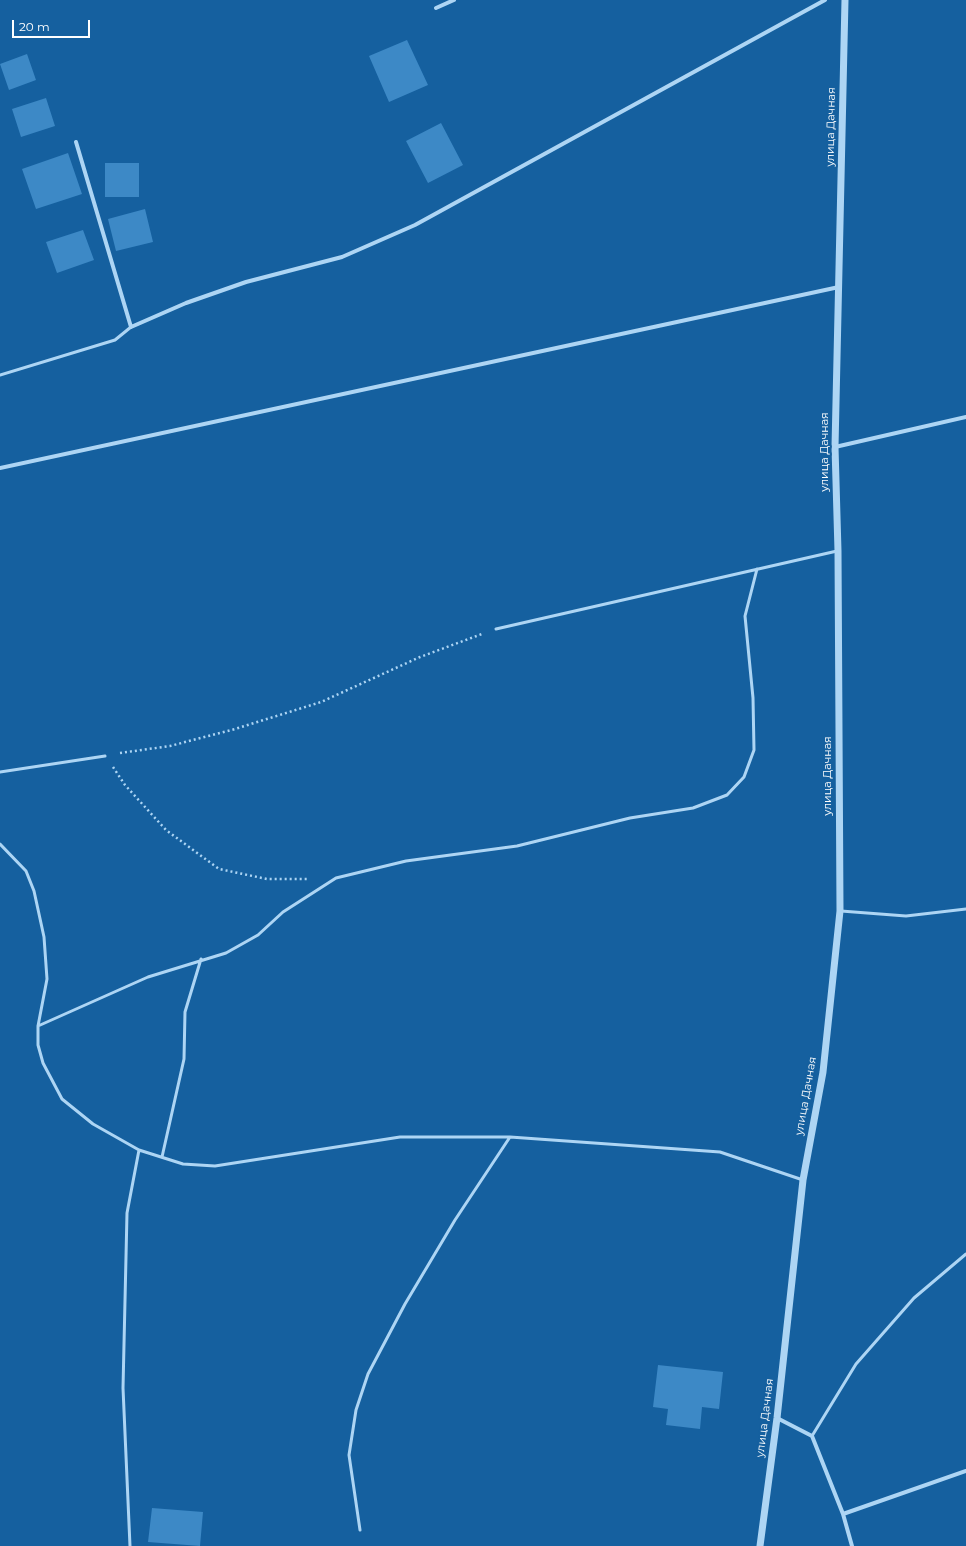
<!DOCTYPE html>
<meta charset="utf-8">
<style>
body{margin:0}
#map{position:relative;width:966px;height:1546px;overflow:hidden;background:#15609f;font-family:Montserrat,sans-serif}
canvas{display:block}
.scale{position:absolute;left:12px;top:20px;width:78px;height:18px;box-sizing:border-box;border:2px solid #fff;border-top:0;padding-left:5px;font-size:12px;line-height:14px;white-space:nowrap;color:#fff;-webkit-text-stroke:3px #15609f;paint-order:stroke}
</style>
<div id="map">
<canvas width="966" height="1546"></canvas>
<div class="scale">20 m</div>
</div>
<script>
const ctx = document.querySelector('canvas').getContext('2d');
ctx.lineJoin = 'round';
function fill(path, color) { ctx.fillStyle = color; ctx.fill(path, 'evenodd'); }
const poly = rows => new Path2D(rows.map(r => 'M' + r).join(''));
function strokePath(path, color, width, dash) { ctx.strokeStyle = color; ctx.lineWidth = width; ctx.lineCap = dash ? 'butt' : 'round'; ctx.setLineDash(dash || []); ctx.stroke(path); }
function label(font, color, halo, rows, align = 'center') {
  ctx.font = font + ' Montserrat,sans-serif'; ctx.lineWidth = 4; ctx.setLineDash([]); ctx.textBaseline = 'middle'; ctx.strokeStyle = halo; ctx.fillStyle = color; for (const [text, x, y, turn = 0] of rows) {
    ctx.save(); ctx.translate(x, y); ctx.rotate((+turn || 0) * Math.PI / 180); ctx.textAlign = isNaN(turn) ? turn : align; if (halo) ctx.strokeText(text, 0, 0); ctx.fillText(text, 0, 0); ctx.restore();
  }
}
fill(poly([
 [407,40,428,85,389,102,369,56],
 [27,54,36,80,9,90,0,64],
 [46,98,55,126,21,137,12,109],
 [441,123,463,165,428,183,406,141],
 [68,153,82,194,36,209,22,169],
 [105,163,139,163,139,197,105,197],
 [145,209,153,242,116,251,108,219],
 [83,230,94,260,57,273,46,242],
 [658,1365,723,1372,719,1409,702,1407,700,1429,666,1425,668,1409,653,1407],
 [152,1508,203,1512,200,1546,148,1542]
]), '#3d89c6');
strokePath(poly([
 [120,753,170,746,235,729,321,702,420,657,482,634],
 [113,767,125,785,166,830,219,869,267,879,307,879]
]), '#add5f4', 2.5, [2, 3]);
strokePath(poly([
 [0,375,115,340,131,327],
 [496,629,837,551],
 [0,772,105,756],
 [0,844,26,871,34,891,44,937,47,979,38,1026,38,1045,43,1063,62,1099,93,1124,139,1150],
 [841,911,906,916,966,909],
 [38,1026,148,977,226,953,258,935,283,912,336,878,406,861,517,846,630,818,693,808,727,795,744,777,754,750,753,698,745,616,757,569],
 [162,1157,184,1059,185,1012,201,959],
 [812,1436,856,1364,914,1298,966,1254],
 [360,1530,349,1455,356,1410,368,1374,405,1304,455,1220,510,1137],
 [130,1546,123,1388,127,1213,139,1150,183,1164,215,1166,400,1137,510,1137,720,1152,803,1180]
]), '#add5f4', 3);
strokePath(poly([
 [436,8,454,0],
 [76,142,131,327,186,303,246,282,342,257,415,225,825,0],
 [835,447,966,417],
 [0,468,839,287],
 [777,1418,812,1436,843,1514,852,1546],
 [843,1514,966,1471]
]), '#add5f4', 4);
strokePath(poly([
 [760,1546,777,1418,803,1180,823,1072,840,911,838,551,835,447,845,0]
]), '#add5f4', 7);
label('11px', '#fff', '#15609f', [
 ["улица Дачная",831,127,-89],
 ["улица Дачная",825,452,-90],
 ["улица Дачная",828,776,-90],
 ["улица Дачная",806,1096,-80],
 ["улица Дачная",765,1418,-83]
]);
</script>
